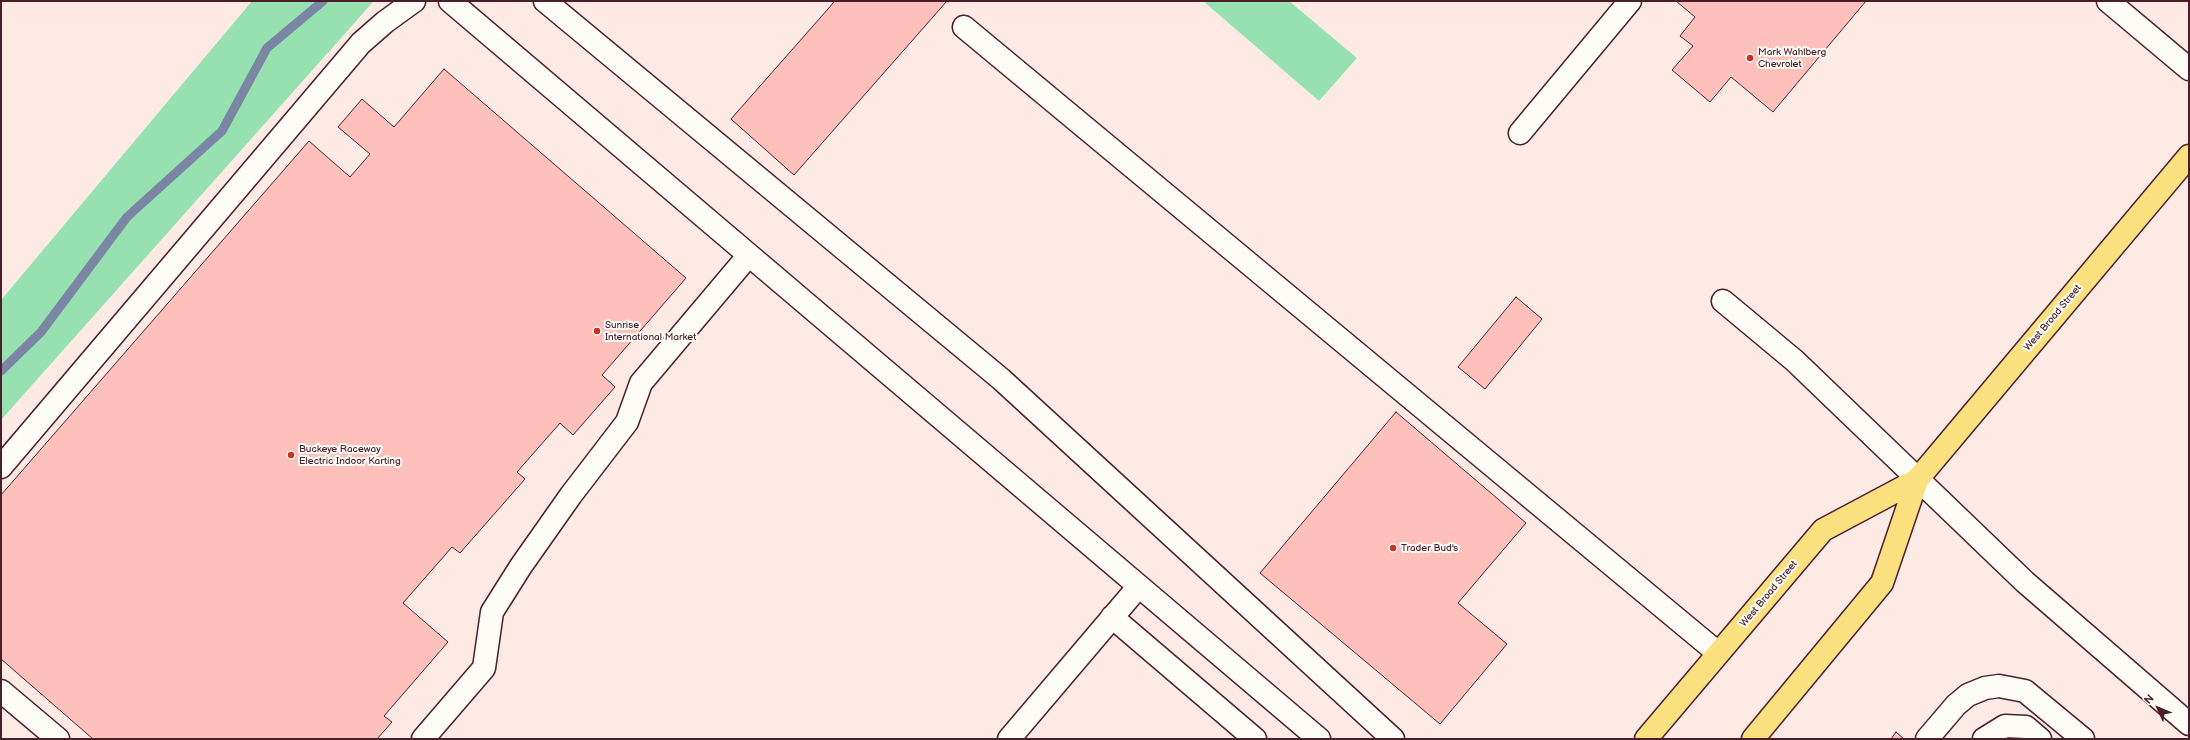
<!DOCTYPE html>
<style>
body{margin:0}
#map{position:relative;width:2190px;height:740px;overflow:hidden;background:#fdfcf7;font-family:"Balsamiq Sans",sans-serif}
canvas{display:block}
.frame{position:absolute;inset:0;border:2px solid #4a1f2b;pointer-events:none}
.north{position:absolute;left:2138px;top:688px;width:40px;height:40px;-webkit-text-stroke:3px #fdfcf7;paint-order:stroke;rotate:314deg;font-size:11px;font-weight:700;line-height:16px;text-align:center;color:#4a1f2b}
.north::after{content:'';display:block;margin:auto;width:14px;height:18px;background:#4a1f2b;clip-path:polygon(50% 0,100% 100%,50% 72%,0 100%)}
</style>
<div id="map">
<canvas width="2190" height="740"></canvas>
<div class="frame"></div>
<div class="north">N</div>
</div>
<script>
const ctx = document.querySelector('canvas').getContext('2d');
ctx.lineJoin = 'round';
function fill(path, color) { ctx.fillStyle = color; ctx.fill(path, 'evenodd'); }
const poly = rows => new Path2D(rows.map(r => 'M' + r).join(''));
function strokePath(path, color, width, dash) { ctx.strokeStyle = color; ctx.lineWidth = width; ctx.lineCap = dash ? 'butt' : 'round'; ctx.setLineDash(dash || []); ctx.stroke(path); }
function label(font, color, halo, rows, align = 'center') {
  ctx.font = font + ' "Balsamiq Sans",sans-serif'; ctx.lineWidth = 4; ctx.setLineDash([]); ctx.textBaseline = 'middle'; ctx.strokeStyle = halo; ctx.fillStyle = color; for (const [text, x, y, turn = 0] of rows) {
    ctx.save(); ctx.translate(x, y); ctx.rotate((+turn || 0) * Math.PI / 180); ctx.textAlign = isNaN(turn) ? turn : align; if (halo) ctx.strokeText(text, 0, 0); ctx.fillText(text, 0, 0); ctx.restore();
  }
}
fill(poly([
 [1,1,252,1,1,300],
 [374,1,1203,1,1319,101,1357,58,1289,1,2189,1,2189,739,1,739,1,420]
]), '#fdeae5');
fill(poly([
 [252,1,374,1,1,420,1,300],
 [1203,1,1289,1,1357,58,1319,101]
]), '#97e0af');
strokePath(poly([
 [1,371,41,332,127,217,222,131,267,48,323,1]
]), '#7b86a5', 9);
const building = poly([
 [835,1,947,1,794,175,731,119,835,1],
 [1676,1,1866,1,1773,112,1731,77,1710,102,1672,70,1693,46,1680,36,1695,17,1676,1],
 [444,69,686,278,602,375,615,387,573,435,560,423,517,472,525,479,460,553,452,547,403,603,448,642,384,716,392,722,377,739,93,739,1,659,1,495,309,141,350,177,370,154,338,127,362,99,394,127,444,69],
 [1516,297,1542,319,1485,389,1458,367,1516,297],
 [1396,412,1526,523,1458,603,1507,644,1440,724,1260,573,1396,412],
 [1896,732,1904,739,1891,739,1896,732]
]);
fill(building, '#fdc0bb');
strokePath(building, '#4a1f2b', 1);
const minor = poly([
 [450,1,749,255],
 [545,1,1001,379,1393,739],
 [2108,1,2189,69],
 [964,27,1718,653],
 [1520,133,1630,1],
 [1723,301,1795,361,2025,582,2189,724],
 [1,467,361,43,385,22,414,1],
 [1112,617,1255,739],
 [1,691,58,739],
 [423,739,484,668,492,612,521,566,571,495,627,422,641,383,749,255,1319,739],
 [1009,739,1139,586],
 [1927,739,1956,705,1968,695,1985,688,1999,686,2025,691,2083,739],
 [1984,739,2005,726,2026,727,2040,739]
]);
const major = poly([
 [1646,739,1823,530,1917,480,2189,156],
 [1753,739,1882,583,1917,480]
]);
strokePath(minor, '#4a1f2b', 25);
strokePath(major, '#4a1f2b', 25);
strokePath(minor, '#fdfcf7', 22);
strokePath(major, '#fbe080', 22);
for (const [x, y, r, color] of [
 [1750,58,4,"#c8321e"],
 [597,331,4,"#c8321e"],
 [291,455,4,"#c8321e"],
 [1393,548,4,"#c8321e"]
]) { const dot = new Path2D(); dot.arc(x, y, r, 0, 2 * Math.PI); ctx.fillStyle = color; ctx.fill(dot); strokePath(dot, '#fdfcf7', 1.5); }
label('10px', '#4a1f2b', '#fdfcf7', [
 ["Mark Wahlberg",1758,52],
 ["Chevrolet",1758,64],
 ["Sunrise",605,325],
 ["International Market",605,337],
 ["Buckeye Raceway",299,449],
 ["Electric Indoor Karting",299,461],
 ["Trader Bud's",1401,548]
], 'left');
label('10px', '#4a1f2b', '#fdfcf7', [
 ["West Broad Street",2053,318,-50],
 ["West Broad Street",1769,594,-50]
]);
</script>
